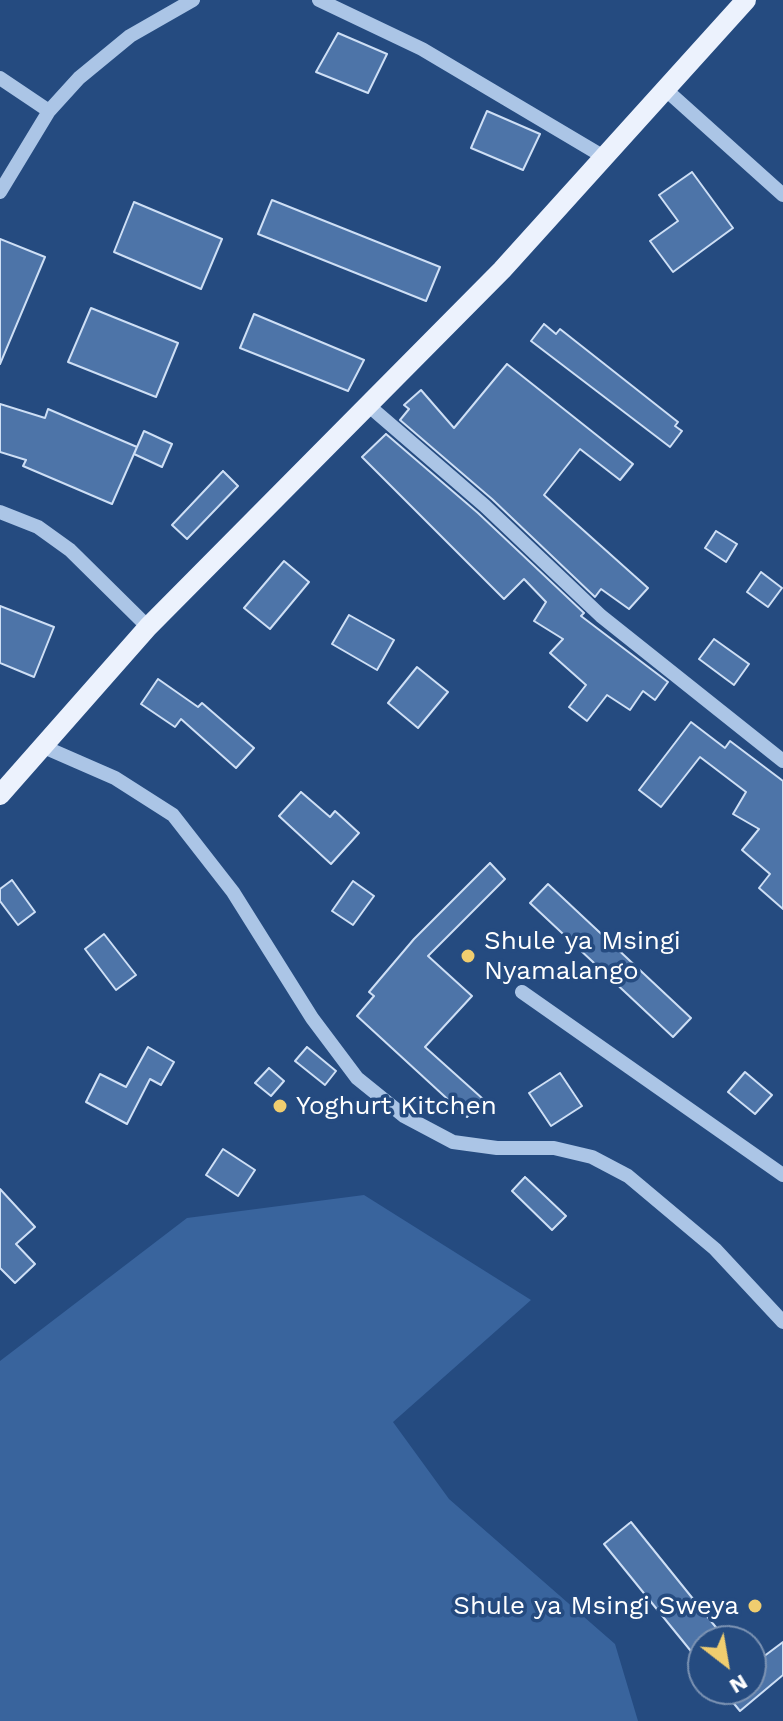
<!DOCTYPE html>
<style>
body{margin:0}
#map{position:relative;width:783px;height:1721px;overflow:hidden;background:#254b80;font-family:"Work Sans",sans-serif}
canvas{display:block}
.north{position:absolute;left:687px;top:1625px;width:80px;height:80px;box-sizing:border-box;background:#254b80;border:2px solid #7c93b3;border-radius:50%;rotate:149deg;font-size:22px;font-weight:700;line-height:32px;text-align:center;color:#fff}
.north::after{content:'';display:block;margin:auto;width:28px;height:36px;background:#f0cd6f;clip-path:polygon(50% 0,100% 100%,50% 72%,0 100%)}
</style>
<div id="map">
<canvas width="783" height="1721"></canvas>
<div class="north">N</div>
</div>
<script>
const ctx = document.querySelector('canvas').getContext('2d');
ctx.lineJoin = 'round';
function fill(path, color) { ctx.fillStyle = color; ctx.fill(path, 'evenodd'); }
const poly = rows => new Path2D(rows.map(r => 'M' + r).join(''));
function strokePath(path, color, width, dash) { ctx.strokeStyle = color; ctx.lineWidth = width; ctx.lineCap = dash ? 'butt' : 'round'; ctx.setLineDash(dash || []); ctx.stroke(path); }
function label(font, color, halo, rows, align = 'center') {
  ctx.font = font + ' "Work Sans",sans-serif'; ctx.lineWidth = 7; ctx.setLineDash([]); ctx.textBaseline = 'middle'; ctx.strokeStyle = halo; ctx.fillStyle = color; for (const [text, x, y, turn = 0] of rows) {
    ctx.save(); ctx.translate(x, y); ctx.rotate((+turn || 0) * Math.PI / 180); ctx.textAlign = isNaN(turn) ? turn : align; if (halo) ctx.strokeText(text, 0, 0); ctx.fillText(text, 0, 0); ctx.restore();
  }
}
fill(poly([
 [364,1195,531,1300,393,1422,449,1499,615,1644,638,1721,0,1721,0,1361,187,1218]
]), '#39649d');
const building = poly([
 [338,33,387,54,368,93,316,72,338,33],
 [487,111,540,134,523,170,471,148,487,111],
 [692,172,733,228,673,272,650,241,678,221,659,195,692,172],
 [272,200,440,267,426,301,258,234,272,200],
 [134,202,222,239,201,289,114,252,134,202],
 [0,239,45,257,0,364,0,239],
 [91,308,178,343,156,397,68,362,91,308],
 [254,314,364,360,348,391,240,348,254,314],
 [544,324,556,334,560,329,678,422,675,426,682,431,670,447,531,341,544,324],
 [507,364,633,464,620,480,580,449,544,495,648,588,629,609,601,589,595,597,492,499,400,420,409,409,404,405,421,390,454,428,507,364],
 [0,404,45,418,48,409,137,447,112,504,23,466,26,460,0,452,0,404],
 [144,431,172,444,162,467,134,454,144,431],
 [386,434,478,513,584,613,581,616,668,682,655,700,643,691,630,710,607,695,587,721,569,707,586,685,550,653,563,639,534,621,546,602,524,579,504,599,362,457,386,434],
 [223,471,238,486,187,539,172,525,223,471],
 [716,531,737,544,726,562,705,548,716,531],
 [284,561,309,582,270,629,244,608,284,561],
 [761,572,782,588,768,607,747,592,761,572],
 [0,606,54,627,34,677,0,663,0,606],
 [349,615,394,640,377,670,332,644,349,615],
 [714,639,749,664,734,685,699,659,714,639],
 [417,667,448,692,418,728,388,703,417,667],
 [158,679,198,707,202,703,254,748,236,768,181,719,175,727,141,704,158,679],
 [691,722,725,748,730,741,783,781,783,909,759,888,770,874,742,850,759,829,733,814,746,792,700,757,661,807,639,790,691,722],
 [301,792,330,817,335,811,359,833,331,864,279,816,301,792],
 [490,863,505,879,428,956,472,996,425,1047,483,1099,467,1117,357,1016,374,996,369,992,414,939,490,863],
 [12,880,35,912,18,925,0,901,0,889,12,880],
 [353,881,374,896,353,925,332,911,353,881],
 [548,884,691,1018,673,1037,530,903,548,884],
 [104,934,136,975,116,990,85,949,104,934],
 [148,1047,174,1062,161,1085,150,1079,127,1124,86,1102,100,1074,126,1087,148,1047],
 [307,1047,336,1071,325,1085,295,1061,307,1047],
 [269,1068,284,1081,271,1096,255,1083,269,1068],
 [745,1072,772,1095,755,1114,728,1092,745,1072],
 [560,1073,582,1106,551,1126,529,1093,560,1073],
 [223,1149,255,1170,238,1196,206,1175,223,1149],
 [525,1177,566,1216,552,1230,512,1191,525,1177],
 [0,1189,35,1227,16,1244,35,1264,15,1283,0,1268,0,1189],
 [631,1522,727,1641,703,1641,703,1666,604,1544,631,1522],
 [783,1642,783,1675,740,1711,722,1689,751,1689,751,1666,783,1642]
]);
fill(building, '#4d74a8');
strokePath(building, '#cedff5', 2);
strokePath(poly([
 [319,0,422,49,604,157],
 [0,78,49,111],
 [665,89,783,195],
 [0,192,49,111,79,78,130,36,193,0],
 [369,406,485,506,601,616,783,761],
 [0,512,38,527,70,550,148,627],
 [44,747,115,778,173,815,233,892,312,1018,357,1078,404,1116,453,1142,497,1148,554,1148,592,1157,628,1176,715,1249,783,1322],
 [522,992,783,1175]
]), '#abc5e6', 14);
strokePath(poly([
 [0,795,148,627,502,270,746,0]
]), '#ecf2fd', 20);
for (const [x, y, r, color] of [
 [468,956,8,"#f0cd6f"],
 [280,1106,8,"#f0cd6f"],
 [755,1606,8,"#f0cd6f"]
]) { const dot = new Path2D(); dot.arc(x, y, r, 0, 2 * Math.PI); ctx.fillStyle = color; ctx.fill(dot); strokePath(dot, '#254b80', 3); }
label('26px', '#fff', '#254b80', [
 ["Shule ya Msingi",484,941],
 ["Nyamalango",484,971],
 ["Yoghurt Kitchen",296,1106],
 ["Shule ya Msingi Sweya",739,1606,"right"]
], 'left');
</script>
